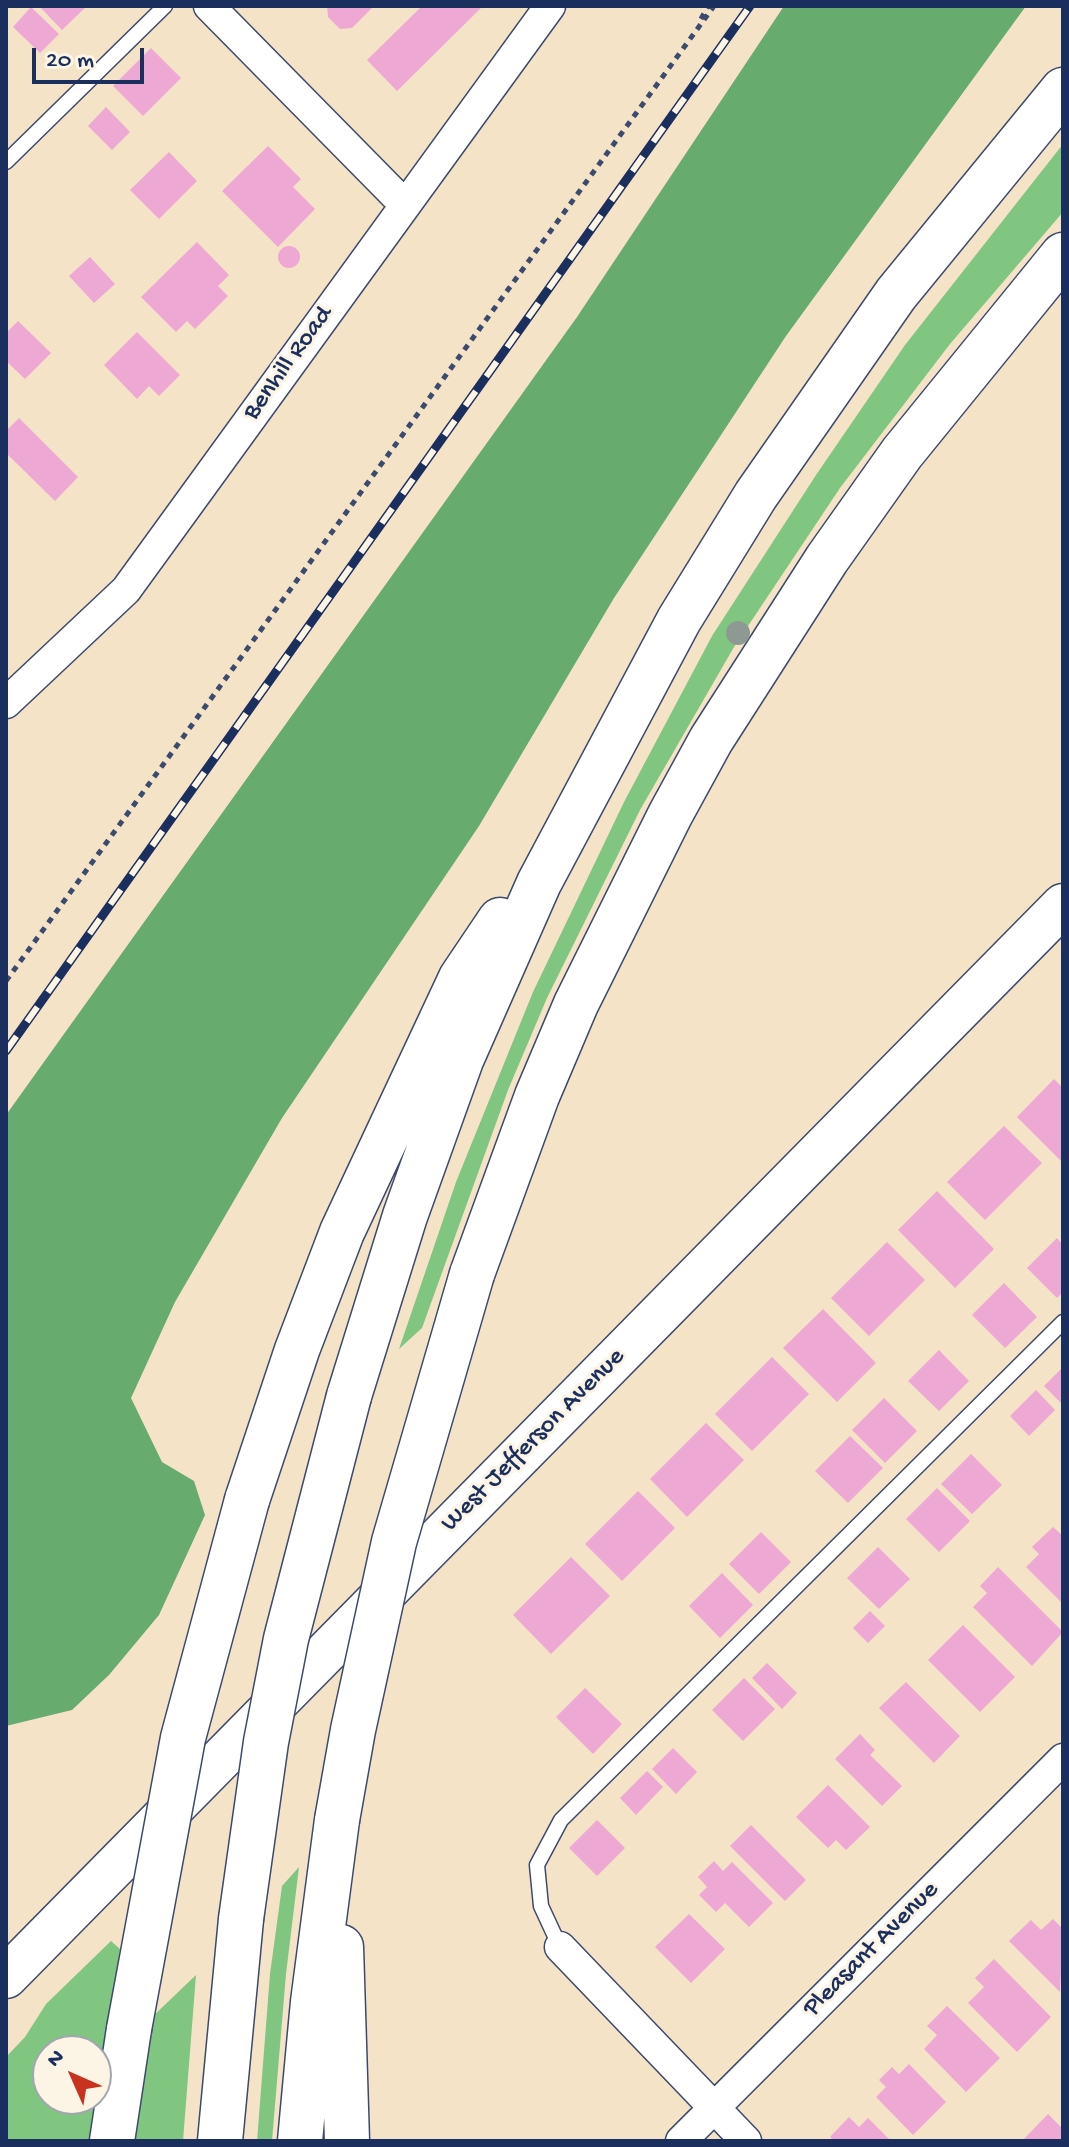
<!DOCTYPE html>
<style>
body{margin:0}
#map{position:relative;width:1069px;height:2147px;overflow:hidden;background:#f5e3c8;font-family:"Gochi Hand",sans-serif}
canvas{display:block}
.frame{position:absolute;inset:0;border:8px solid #1b2f5e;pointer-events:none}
.north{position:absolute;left:32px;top:2035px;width:80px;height:80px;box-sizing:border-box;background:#fcf5e5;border:2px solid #a2a6af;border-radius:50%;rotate:315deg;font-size:22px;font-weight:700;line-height:32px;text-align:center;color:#1b2f5e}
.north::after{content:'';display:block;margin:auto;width:28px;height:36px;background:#c8321e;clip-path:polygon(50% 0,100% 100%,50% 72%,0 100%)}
.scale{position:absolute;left:32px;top:48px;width:112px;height:36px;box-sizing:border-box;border:4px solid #1b2f5e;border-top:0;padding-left:10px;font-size:24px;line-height:28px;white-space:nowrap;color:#1b2f5e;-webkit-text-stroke:6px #fcf5e5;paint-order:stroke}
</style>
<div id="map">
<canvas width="1069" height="2147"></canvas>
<div class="frame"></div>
<div class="north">N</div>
<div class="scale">20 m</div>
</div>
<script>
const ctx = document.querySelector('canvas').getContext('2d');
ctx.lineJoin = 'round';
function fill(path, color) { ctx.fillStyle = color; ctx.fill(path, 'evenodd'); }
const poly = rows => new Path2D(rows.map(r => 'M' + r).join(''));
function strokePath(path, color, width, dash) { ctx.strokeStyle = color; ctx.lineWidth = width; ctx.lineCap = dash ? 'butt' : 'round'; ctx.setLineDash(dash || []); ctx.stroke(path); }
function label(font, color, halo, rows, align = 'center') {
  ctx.font = font + ' "Gochi Hand",sans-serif'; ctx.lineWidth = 6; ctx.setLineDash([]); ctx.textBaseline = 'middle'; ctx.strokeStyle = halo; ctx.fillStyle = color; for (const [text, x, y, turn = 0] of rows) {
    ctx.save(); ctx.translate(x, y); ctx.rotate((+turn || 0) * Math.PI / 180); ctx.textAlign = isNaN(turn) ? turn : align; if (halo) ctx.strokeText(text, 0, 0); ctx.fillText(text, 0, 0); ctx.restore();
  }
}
fill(poly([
 [1063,144,1063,212,950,344,840,488,734,647,640,810,547,998,508,1090,422,1328,399,1349,456,1182,533,992,624,802,712,636,816,475,905,345],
 [299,1867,286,1974,272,2141,257,2141,270,1974,282,1886],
 [111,1941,120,1949,92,2141,6,2141,6,2057,25,2037,46,2004],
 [48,2051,96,2051,96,2099,48,2099],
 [196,1975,183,2141,135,2141,151,2018]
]), '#80c680');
fill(poly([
 [784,6,1026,6,786,336,614,598,479,826,282,1118,175,1302,131,1398,162,1462,194,1481,205,1515,159,1615,109,1675,72,1710,6,1726,6,1115,577,317]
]), '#68ab6e');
fill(poly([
 [39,6,87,6,62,30],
 [327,6,374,6,352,28,340,29,328,17],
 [422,6,483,6,397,91,367,60],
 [31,7,59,34,40,53,13,27],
 [151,48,181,78,143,116,113,86],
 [106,107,130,132,112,150,88,126],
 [268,146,301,179,293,187,315,209,278,247,222,191],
 [169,152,197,181,159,219,130,190],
 [197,242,229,275,218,286,228,296,195,329,187,321,176,332,141,297],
 '278 257a11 11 0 1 1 22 0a11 11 0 1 1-22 0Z',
 [90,257,115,284,94,303,69,276],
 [18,321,51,353,25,379,6,361,6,333],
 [137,332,180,375,159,396,149,386,137,399,104,365],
 [19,418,78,477,55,501,6,453,6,431],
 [1054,1079,1063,1088,1063,1163,1017,1117],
 [1004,1126,1042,1163,985,1220,947,1182],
 [937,1191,994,1249,955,1288,898,1230],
 [1057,1238,1063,1245,1063,1292,1057,1298,1027,1268],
 [887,1242,925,1280,869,1336,831,1298],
 [1004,1283,1037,1317,1005,1348,972,1315],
 [823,1309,876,1363,837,1402,783,1348],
 [939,1350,969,1381,939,1411,908,1381],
 [772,1357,809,1394,752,1451,715,1414],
 [1063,1367,1063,1405,1044,1386],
 [1036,1390,1055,1410,1029,1436,1010,1416],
 [884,1398,917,1431,885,1463,852,1430],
 [706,1423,744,1460,687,1517,650,1479],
 [850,1436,883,1468,848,1503,815,1471],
 [971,1454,1002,1485,972,1514,941,1484],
 [937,1488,970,1521,939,1552,906,1519],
 [638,1491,675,1528,622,1581,585,1544],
 [1053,1527,1063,1536,1063,1604,1026,1567,1039,1554,1032,1547],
 [761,1532,791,1562,759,1594,729,1564],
 [878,1547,910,1579,879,1609,847,1578],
 [571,1557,610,1596,551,1654,513,1615],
 [998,1567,1063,1632,1032,1666,973,1607,987,1593,980,1586],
 [722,1573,753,1605,720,1638,689,1606],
 [870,1611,885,1626,868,1643,853,1628],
 [963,1625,1015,1677,980,1712,928,1660],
 [767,1663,797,1693,782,1709,752,1678],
 [744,1678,775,1709,743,1741,712,1710],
 [906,1682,960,1736,934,1763,879,1708],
 [585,1688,622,1724,593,1754,556,1717],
 [860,1734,875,1750,870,1755,902,1786,882,1806,835,1759],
 [673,1748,697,1772,676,1794,652,1769],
 [647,1771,663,1787,636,1815,620,1798],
 [828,1785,870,1827,846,1850,836,1840,828,1848,796,1817],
 [597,1820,625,1848,597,1876,569,1848],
 [751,1825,806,1880,785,1901,730,1846],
 [714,1861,723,1871,732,1862,773,1903,749,1927,725,1903,716,1912,699,1895,707,1887,698,1877],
 [689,1914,725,1949,691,1983,655,1947],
 [1053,1919,1063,1929,1060,1992,1009,1941,1031,1920,1041,1930],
 [994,1959,1051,2017,1017,2052,968,2003,984,1987,975,1978],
 [947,2006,1000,2058,966,2092,924,2049,937,2035,927,2026],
 [909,2064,946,2102,913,2135,876,2097,886,2087,879,2080,892,2067,899,2074],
 [1048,2114,1063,2129,1063,2141,1022,2141],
 [849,2117,859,2127,868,2118,891,2141,834,2141,830,2137]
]), '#eda8d4');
const lane = poly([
 [6,162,165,6],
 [560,1947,541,1906,537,1865,561,1820,1063,1322]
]);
const street = poly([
 [209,6,404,204],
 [6,703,126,590,550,6],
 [560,1947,746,2141],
 [681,2141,1063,1759]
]);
const secondary = poly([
 [6,1977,1063,905]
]);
const highway = poly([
 [472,1274,537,1096,576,1004,670,815,711,740,827,559,902,453,1063,255],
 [349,1396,405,1216,461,1060,539,883,679,620,756,495,896,294,1063,90],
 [247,1500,297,1350,342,1232,461,978,500,920],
 [341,1947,347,2141],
 [112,2141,129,2029],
 [220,2141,241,1919],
 [300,2141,313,2002,337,1820]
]);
strokePath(lane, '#3c4a6e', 17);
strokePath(street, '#3c4a6e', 33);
strokePath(secondary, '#3c4a6e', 45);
strokePath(highway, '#3c4a6e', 47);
strokePath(poly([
 [701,19,708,6],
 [6,981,714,6]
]), '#3c4a6e', 5, [6, 6]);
strokePath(lane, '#fff', 14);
strokePath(street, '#fff', 30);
strokePath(secondary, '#fff', 42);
strokePath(highway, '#fff', 44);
const rail = poly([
 [6,1051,750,6]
]);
strokePath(rail, '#1b2f5e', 9);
strokePath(rail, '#fcf5e5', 6, [18]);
const highwayBridge = poly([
 [337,1820,353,1730,394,1542,472,1274],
 [241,1919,266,1742,286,1639,349,1396],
 [129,2029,183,1738,247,1500]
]);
strokePath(highwayBridge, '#3c4a6e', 47, []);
strokePath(highwayBridge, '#fff', 44);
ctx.fillStyle = '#8e9993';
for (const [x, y] of [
 [738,633]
]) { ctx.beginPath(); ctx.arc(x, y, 12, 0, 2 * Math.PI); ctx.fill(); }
label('26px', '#1b2f5e', '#fcf5e5', [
 ["Benhill Road",289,364,-54],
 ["West Jefferson Avenue",534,1441,-45],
 ["Pleasant Avenue",872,1950,-45]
]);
</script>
